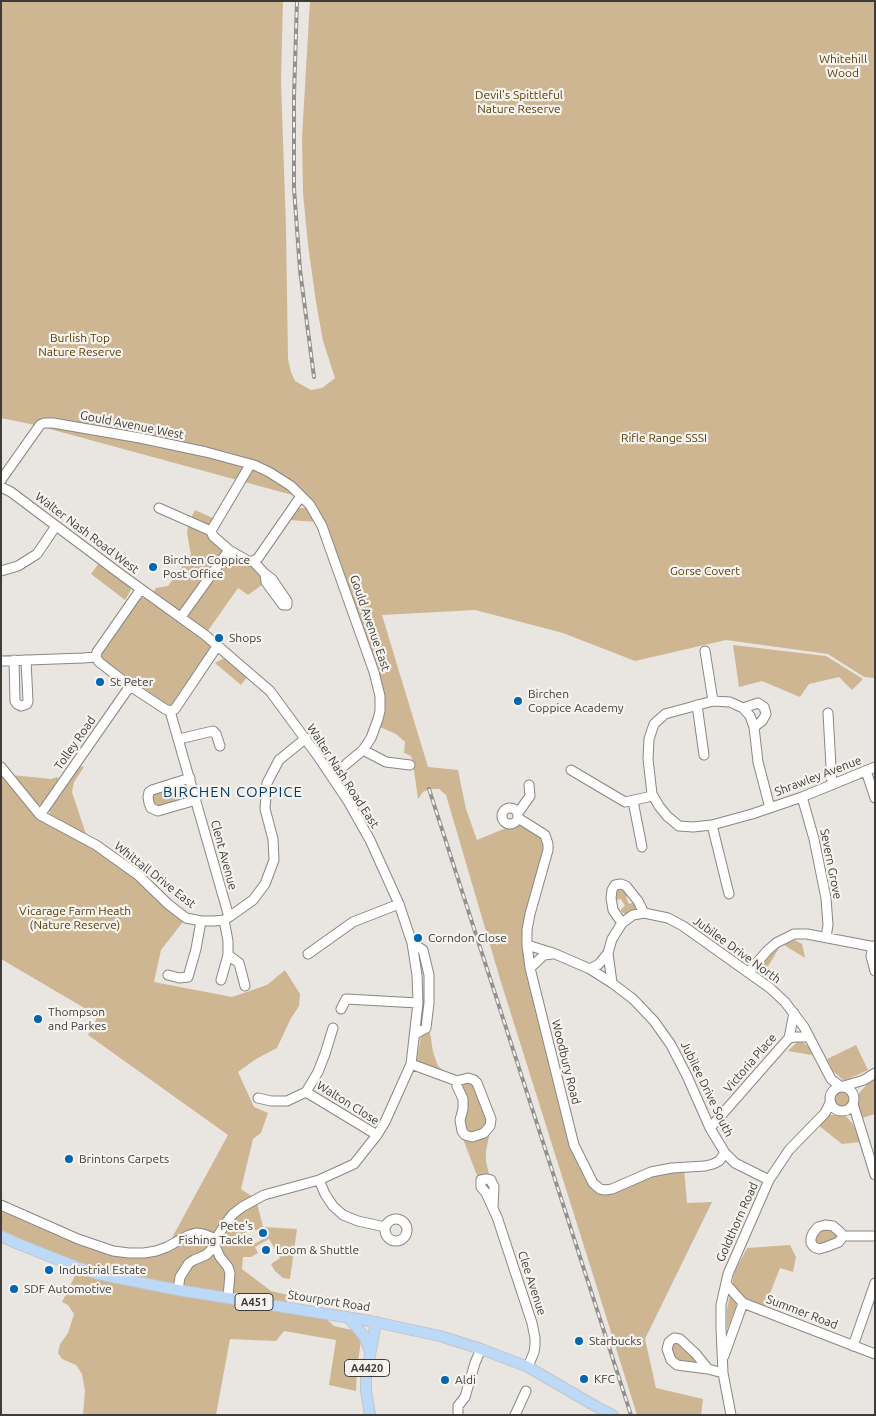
<!DOCTYPE html>
<style>
body{margin:0}
#map{position:relative;width:876px;height:1416px;overflow:hidden;background:#e9e6e2;font-family:Ubuntu,sans-serif}
canvas{display:block}
.frame{position:absolute;inset:0;border:2px solid #3d3c3a;pointer-events:none}
</style>
<div id="map">
<canvas width="876" height="1416"></canvas>
<div class="frame"></div>
</div>
<script>
const ctx = document.querySelector('canvas').getContext('2d');
ctx.lineJoin = 'round';
function fill(path, color) { ctx.fillStyle = color; ctx.fill(path, 'evenodd'); }
const poly = rows => new Path2D(rows.map(r => 'M' + r).join(''));
function strokePath(path, color, width, dash) { ctx.strokeStyle = color; ctx.lineWidth = width; ctx.lineCap = dash ? 'butt' : 'round'; ctx.setLineDash(dash || []); ctx.stroke(path); }
function label(font, color, halo, rows, align = 'center') {
  ctx.font = font + ' Ubuntu,sans-serif'; ctx.lineWidth = 4.5; ctx.setLineDash([]); ctx.textBaseline = 'middle'; ctx.strokeStyle = halo; ctx.fillStyle = color; for (const [text, x, y, turn = 0] of rows) {
    ctx.save(); ctx.translate(x, y); ctx.rotate((+turn || 0) * Math.PI / 180); ctx.textAlign = isNaN(turn) ? turn : align; if (halo) ctx.strokeText(text, 0, 0); ctx.fillText(text, 0, 0); ctx.restore();
  }
}
fill(poly([
 [1,1,283,1,281,81,286,228,288,359,291,372,295,381,311,390,322,388,335,378,323,341,316,302,308,245,303,193,302,137,310,1,875,1,875,678,864,677,828,654,726,640,635,661,563,633,475,610,382,615,428,767,458,770,466,809,477,840,501,830,525,823,548,844,527,945,574,1145,600,1189,651,1172,684,1168,687,1203,712,1202,645,1339,656,1388,703,1399,701,1415,637,1415,500,979,446,795,439,789,429,789,423,792,418,799,413,763,411,756,404,753,405,742,396,734,380,727,382,714,381,690,307,499,35,425,1,418],
 [301,508,307,508,311,513,316,522,289,520,296,509],
 [195,510,217,520,211,531,248,561,266,582,248,595,238,588,205,635,151,596,156,588,168,586,191,555,187,533,189,522],
 [99,563,130,585,131,590,125,600,91,574],
 [140,598,145,598,211,644,212,647,176,704,169,706,102,659,101,653],
 [733,645,826,656,863,679,852,690,839,677,809,684,800,697,762,681,739,687],
 [224,658,230,659,248,676,241,685,215,663],
 [79,766,84,767,74,782,72,792,87,837,51,818,50,814,49,808],
 [1,767,40,815,96,845,186,918,161,950,154,982,232,997,267,985,285,970,300,994,299,1006,290,1020,277,1048,256,1059,238,1072,254,1107,268,1113,261,1133,253,1139,241,1189,256,1199,263,1227,297,1229,290,1279,283,1278,275,1271,271,1264,280,1258,269,1239,255,1247,258,1253,251,1257,243,1257,242,1269,271,1291,288,1295,286,1307,319,1312,334,1326,352,1330,360,1336,361,1341,357,1368,356,1391,329,1385,336,1340,284,1331,276,1341,230,1339,216,1415,83,1415,85,1391,82,1374,76,1365,62,1359,58,1353,60,1344,68,1333,74,1314,68,1305,62,1302,79,1268,1,1236,1,1205,113,1251,167,1247,228,1135,88,1035,98,1016,1,959],
 [263,1227,269,1236,254,1244,251,1241,245,1241,246,1229,257,1230],
 [11,775,42,778,51,779,57,777,60,782,47,802,38,805],
 [185,783,189,798,157,808,153,806,151,794],
 [619,889,623,889,629,895,626,897,629,904,634,902,636,906,635,912,630,915,626,915,621,911,621,909,625,906,621,899,615,900,615,892],
 [795,940,802,944,805,958,784,945],
 [779,946,779,948,767,968,766,975,764,975,760,971,759,965,769,953],
 [425,1032,430,1032,433,1052,438,1066,447,1074,419,1064,417,1059,421,1035],
 [797,1042,802,1042,807,1045,812,1053,812,1055,788,1051],
 [856,1045,868,1070,846,1080,843,1080,833,1071,827,1059],
 [875,1080,875,1114,862,1118,856,1100,860,1092,869,1082],
 [467,1081,475,1084,488,1121,484,1130,469,1133,464,1130,461,1087,463,1084],
 [838,1088,849,1090,851,1095,848,1105,841,1108,832,1105,834,1093],
 [837,1114,845,1115,853,1124,860,1142,842,1144,818,1125,829,1115],
 [490,1132,486,1151,486,1161,489,1174,478,1178,463,1139,469,1140],
 [825,1225,843,1236,814,1247,813,1232],
 [790,1245,796,1257,793,1272,780,1268,765,1306,745,1298,736,1291,732,1285,734,1273,747,1248],
 [730,1295,736,1303,736,1307,727,1330,727,1309],
 [676,1342,681,1342,701,1364,690,1363,674,1358,671,1350,673,1345]
]), '#ceb693');
const minor = poly([
 [1,480,40,425,44,423,53,423,140,438,206,452,254,465,269,472,291,486,310,505,322,526,374,672,380,696,380,711,378,719,371,738,363,750,332,776],
 [1,487,11,492,123,576,205,635,270,691,317,755,348,801,370,840,399,904,412,943,417,975,418,1003,411,1064,385,1122,377,1135,354,1164,319,1180,264,1195,242,1207,233,1214,225,1224,216,1239,215,1246,220,1257,228,1267,230,1273,228,1298],
 [159,508,211,531,213,536,229,550,248,561,253,561,265,574,272,579,287,601,287,605,283,605,266,582,265,574],
 [211,531,250,465],
 [253,561,258,558,301,496],
 [1,571,18,566,37,554,56,526],
 [141,589,97,652,96,657,99,662,130,686,165,709,170,711,175,709,218,645],
 [181,617,229,550],
 [705,651,713,701],
 [14,660,15,701,17,704,21,706,27,704,28,701,26,660],
 [1,661,83,658,96,657],
 [697,705,704,755],
 [743,708,758,703,764,707,766,714,762,721,754,727],
 [170,711,229,917],
 [828,713,832,785],
 [179,739,213,731,216,734,220,746],
 [363,750,386,762,410,765],
 [1,767,40,815,96,845,138,875,168,904,186,918,201,921,214,921,224,920,229,917,253,900,265,884,274,860,273,839,265,809,267,783,279,760,306,738],
 [571,770,625,802,648,797,652,794],
 [866,771,875,798],
 [190,778,152,790,149,792,148,797,149,803,151,808,158,811,196,800],
 [802,797,814,839,826,898,828,925,826,937],
 [633,801,642,847],
 [770,808,758,762,754,727,750,716,743,708,730,702,713,701,665,714,654,724,649,739,648,759,652,794,659,806,667,816,679,826,693,827,712,825,752,814,802,797,875,767],
 '502 816a8 8 0 1 1 16 0a8 8 0 1 1-16 0Z',
 [518,813,530,796,529,785],
 [40,815,130,686],
 [518,818,545,835,548,844,548,850,530,914,527,930,527,945,530,968,574,1145,593,1183,600,1189,605,1190,612,1189,651,1172,672,1168,705,1166,713,1164,719,1161,725,1153],
 [712,825,729,894],
 [622,923,613,910,611,898,612,890,615,885,621,884,626,886,638,901,644,913],
 [412,943,423,950,429,975,429,1003,426,1028,415,1034],
 [527,945,553,953,590,969,612,983,633,999,654,1021,671,1045,687,1076,710,1128,725,1153,735,1163,769,1180],
 [873,946,871,956,875,971],
 [608,953,612,983],
 [308,954,353,922,399,904],
 [228,955,239,963,245,986],
 [530,968,544,955,552,954],
 [590,969,599,964,608,953,612,939,622,923,633,915,644,913,668,918,683,926,770,988,785,1002,804,1027,831,1079,840,1086],
 [749,972,767,951,776,943,794,934,807,934,875,947],
 [168,975,179,978,188,977,196,949,201,921],
 [221,980,228,955,228,941,224,920],
 [341,1009,346,999,418,1003],
 [789,1038,794,1037,809,1037],
 [411,1064,457,1081,468,1078,474,1080,477,1083,491,1119,490,1126,484,1133,472,1137,465,1135,462,1131,460,1120,463,1109,463,1099,457,1086,457,1081],
 [844,1086,864,1080,875,1073],
 '830 1099a12 12 0 1 1 24 0a12 12 0 1 1-24 0Z',
 [306,1092,377,1135],
 [258,1098,271,1101,287,1101,306,1092,318,1072,325,1054,333,1028],
 [853,1104,875,1175],
 [710,1128,789,1038,794,1013],
 [319,1180,325,1194,333,1206,343,1215,358,1221,385,1227],
 [1,1205,78,1239,113,1251,129,1253,144,1253,156,1251,167,1247,189,1235,196,1233,203,1234,216,1239],
 [493,1208,494,1186,492,1183,491,1180,486,1179,481,1180,481,1187,486,1193,497,1217,532,1323,535,1338,535,1345,534,1352,528,1367],
 '385 1230a11 11 0 1 1 22 0a11 11 0 1 1-22 0Z',
 [843,1236,839,1242,826,1247,819,1249,814,1247,811,1243,811,1238,813,1233,818,1227,825,1225,833,1226,840,1232,843,1236,875,1236],
 [726,1284,743,1303,875,1354],
 [178,1290,180,1277,189,1263,194,1260,206,1255,215,1246],
 [853,1346,875,1283],
 [724,1356,743,1303],
 [708,1369,677,1365,671,1360,667,1349,669,1342,674,1338,680,1339,696,1354,708,1369,723,1373],
 [458,1415,458,1406,465,1397,475,1363,481,1349],
 [515,1415,526,1391],
 [731,1415,723,1373,721,1328,721,1305,728,1274,769,1180,789,1150,825,1113,830,1103]
]);
const major = poly([
 [1,1236,16,1243,79,1268,98,1274,178,1290,370,1321,440,1336,481,1349,528,1367,597,1407,613,1415],
 [348,1317,364,1336,370,1351],
 [370,1415,366,1391,366,1377,376,1322]
]);
strokePath(minor, '#898783', 11);
strokePath(major, '#c5c4c4', 12);
strokePath(minor, '#fff', 9);
strokePath(major, '#bcd9f7', 10);
const rail = poly([
 [297,1,294,96,294,188,300,270,314,377],
 [429,789,631,1415]
]);
strokePath(rail, '#93918e', 4);
strokePath(rail, '#f6f3ef', 2, [5.5]);
for (const [x, y, r, color] of [
 [153,567,5,"#0066b2"],
 [219,638,5,"#0066b2"],
 [100,682,5,"#0066b2"],
 [518,701,5,"#0066b2"],
 [418,938,5,"#0066b2"],
 [38,1019,5,"#0066b2"],
 [69,1159,5,"#0066b2"],
 [263,1233,5,"#0066b2"],
 [266,1250,5,"#0066b2"],
 [49,1270,5,"#0066b2"],
 [14,1289,5,"#0066b2"],
 [579,1341,5,"#0066b2"],
 [584,1379,5,"#0066b2"],
 [445,1380,5,"#0066b2"]
]) { const dot = new Path2D(); dot.arc(x, y, r, 0, 2 * Math.PI); ctx.fillStyle = color; ctx.fill(dot); strokePath(dot, '#f6f3ef', 2); }
for (const [x, y, w] of [
 [254,1302,38],
 [367,1368,45]
]) { const box = new Path2D(); box.roundRect(x - w / 2, y - 8.5, w, 17, 4); ctx.fillStyle = '#f6f3ef'; ctx.fill(box); strokePath(box, '#3d3c3a', 1); }
label('bold 11px', '#3d3c3a', null, [
 ["A451",254,1302],
 ["A4420",367,1368]
]);
label('12px', '#5a3e07', '#f6f3ef', [
 ["Whitehill",843,59],
 ["Wood",843,73],
 ["Devil's Spittleful",519,95],
 ["Nature Reserve",519,109],
 ["Burlish Top",80,338],
 ["Nature Reserve",80,352],
 ["Rifle Range SSSI",664,438],
 ["Gorse Covert",705,571],
 ["Vicarage Farm Heath",75,911],
 ["(Nature Reserve)",75,925]
]);
label('12px', '#3d3c3a', '#f6f3ef', [
 ["Gould Avenue West",132,425,11],
 ["Walter Nash Road West",87,533,37],
 ["Gould Avenue East",370,623,71],
 ["Tolley Road",75,743,-55],
 ["Walter Nash Road East",343,776,57],
 ["Shrawley Avenue",818,776,-21],
 ["Clent Avenue",224,855,75],
 ["Severn Grove",831,864,79],
 ["Whittall Drive East",155,875,38],
 ["Jubilee Drive North",737,950,36],
 ["Woodbury Road",566,1062,76],
 ["Victoria Place",750,1063,-49],
 ["Jubilee Drive South",707,1089,64],
 ["Walton Close",348,1103,32],
 ["Goldthorn Road",737,1222,-66],
 ["Clee Avenue",532,1283,72],
 ["Stourport Road",329,1301,9],
 ["Summer Road",802,1312,21]
]);
label('12px', '#3d3c3a', '#f6f3ef', [
 ["Birchen Coppice",163,560],
 ["Post Office",163,574],
 ["Shops",229,638],
 ["St Peter",110,682],
 ["Birchen",528,694],
 ["Coppice Academy",528,708],
 ["Corndon Close",428,938],
 ["Thompson",48,1012],
 ["and Parkes",48,1026],
 ["Brintons Carpets",79,1159],
 ["Pete's",253,1226,"right"],
 ["Fishing Tackle",253,1240,"right"],
 ["Loom & Shuttle",276,1250],
 ["Industrial Estate",59,1270],
 ["SDF Automotive",24,1289],
 ["Starbucks",589,1341],
 ["KFC",594,1379],
 ["Aldi",455,1380]
], 'left');
ctx.letterSpacing = '1px';
label('15px', '#053f70', '#f6f3ef', [
 ["BIRCHEN COPPICE",233,792]
]);
ctx.letterSpacing = '0px';
</script>
